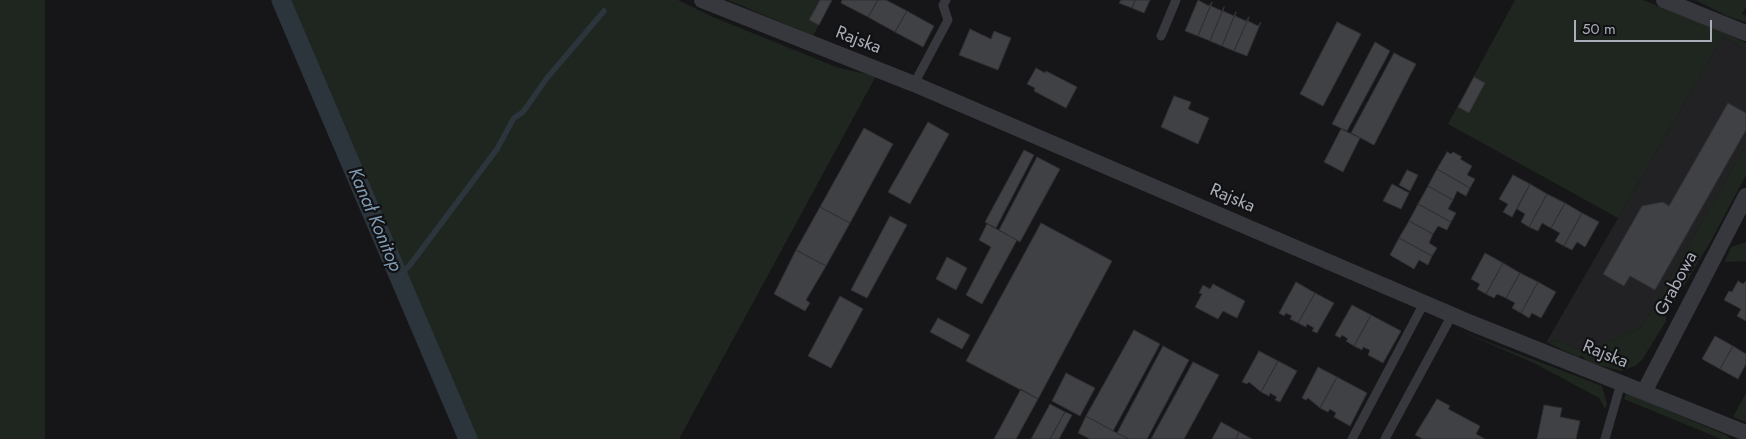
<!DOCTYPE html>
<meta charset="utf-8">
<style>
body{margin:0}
#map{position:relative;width:1746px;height:439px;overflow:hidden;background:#161618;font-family:Jost,sans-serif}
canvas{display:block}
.scale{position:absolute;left:1574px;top:20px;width:138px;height:22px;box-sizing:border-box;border:2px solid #a8adb8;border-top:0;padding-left:6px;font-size:15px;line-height:18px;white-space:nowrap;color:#a8adb8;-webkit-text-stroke:4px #111113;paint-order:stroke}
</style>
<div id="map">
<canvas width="1746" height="439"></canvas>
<div class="scale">50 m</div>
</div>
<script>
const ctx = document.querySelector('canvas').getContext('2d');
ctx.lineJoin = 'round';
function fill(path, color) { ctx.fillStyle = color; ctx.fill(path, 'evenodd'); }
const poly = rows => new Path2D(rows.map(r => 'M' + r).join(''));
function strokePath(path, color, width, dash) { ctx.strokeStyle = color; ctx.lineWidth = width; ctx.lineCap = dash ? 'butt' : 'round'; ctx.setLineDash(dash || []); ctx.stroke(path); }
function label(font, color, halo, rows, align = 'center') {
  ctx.font = font + ' Jost,sans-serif'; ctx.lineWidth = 4.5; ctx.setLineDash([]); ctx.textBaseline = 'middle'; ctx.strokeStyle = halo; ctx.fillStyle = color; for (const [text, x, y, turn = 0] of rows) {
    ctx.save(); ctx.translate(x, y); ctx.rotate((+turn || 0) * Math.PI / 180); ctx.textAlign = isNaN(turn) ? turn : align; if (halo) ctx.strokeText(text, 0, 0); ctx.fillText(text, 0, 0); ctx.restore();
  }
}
fill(poly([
 [1723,36,1746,50,1746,145,1642,327,1586,352,1555,340,1546,343]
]), '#222225');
fill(poly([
 [0,0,45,0,45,439,0,439],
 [286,0,678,0,713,17,839,68,876,76,679,439,473,439],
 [728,0,832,0,813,36],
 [1515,0,1643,0,1719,30,1746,43,1746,50,1723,36,1618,218,1448,124],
 [1695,0,1746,0,1746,7,1742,14,1746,16,1746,22,1727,16],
 [1746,145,1746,175,1712,239,1672,306,1666,312,1666,321,1642,360,1635,366,1621,371,1587,362,1582,356,1578,357,1548,343,1555,340,1586,352,1642,327],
 [1746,242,1746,261,1725,262,1723,266,1731,247],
 [1462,332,1602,386,1607,404,1605,409,1599,398,1536,364],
 [1626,393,1726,435,1730,439,1721,439,1624,399],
 [1746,393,1746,422,1733,417]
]), '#1e261f');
strokePath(poly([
 [398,277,410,265,497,149,514,118,523,112,547,78,604,11]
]), '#2c353c', 5.5);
strokePath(poly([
 [281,0,468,439]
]), '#2c353c', 19);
const building = poly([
 [820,0,832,0,819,25,809,20,820,0],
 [842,0,878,0,868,17,841,3,842,0],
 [878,0,886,0,907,11,895,32,868,17,878,0],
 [1121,0,1135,0,1132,8,1119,3,1121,0],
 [1135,0,1150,0,1144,13,1132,8,1135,0],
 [1198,0,1209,6,1212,2,1198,36,1185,31,1198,0],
 [1212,2,1211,6,1222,11,1224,7,1210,41,1198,36,1212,2],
 [1224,7,1223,11,1234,16,1236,12,1222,46,1210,41,1224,7],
 [907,11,934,26,923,47,895,32,907,11],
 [1236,12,1235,16,1246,21,1249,17,1234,51,1222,46,1236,12],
 [1249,17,1248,21,1258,26,1261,22,1247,56,1234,51,1249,17],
 [1337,22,1361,34,1323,106,1300,94,1337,22],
 [970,29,991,39,994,31,1011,38,998,70,959,55,970,29],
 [1375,42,1390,51,1347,131,1332,124,1375,42],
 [1394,53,1416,64,1374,145,1351,133,1394,53],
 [1036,68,1045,73,1046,71,1077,87,1066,108,1034,91,1035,88,1027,84,1036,68],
 [1474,77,1485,83,1469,113,1458,107,1474,77],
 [1174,96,1191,102,1188,109,1209,118,1198,144,1161,127,1174,96],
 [1728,103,1746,113,1746,130,1655,290,1630,276,1624,286,1603,274,1642,206,1663,202,1669,206,1728,103],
 [928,122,949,134,910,204,888,192,928,122],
 [864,128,893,144,850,223,820,207,864,128],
 [1341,129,1360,138,1343,172,1324,162,1341,129],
 [1024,150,1034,155,996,228,985,222,1024,150],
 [1447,152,1451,154,1453,152,1462,157,1460,159,1472,166,1467,175,1475,179,1470,188,1437,169,1447,152],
 [1037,157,1060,169,1020,242,999,230,1037,157],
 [1437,169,1470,188,1466,196,1457,191,1453,200,1428,186,1437,169],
 [1407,170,1418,175,1410,191,1399,185,1407,170],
 [1513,175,1530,184,1512,217,1503,212,1508,204,1499,199,1513,175],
 [1392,184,1409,193,1401,209,1383,201,1392,184],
 [1530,184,1547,194,1529,227,1521,222,1525,214,1517,209,1530,184],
 [1428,186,1453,200,1448,209,1456,213,1451,222,1418,204,1428,186],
 [1547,194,1565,203,1551,228,1542,223,1538,231,1529,227,1547,194],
 [1565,203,1582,213,1564,246,1555,241,1560,233,1551,228,1565,203],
 [1418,204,1451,222,1447,230,1438,226,1433,234,1409,221,1418,204],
 [820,207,850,223,826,266,796,250,820,207],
 [1582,213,1599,222,1585,247,1577,242,1572,250,1564,246,1582,213],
 [890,216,907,225,867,298,851,290,890,216],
 [1409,221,1433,234,1429,243,1437,248,1432,256,1399,238,1409,221],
 [1041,223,1112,261,1038,399,966,361,1041,223],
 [987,224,1017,240,982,304,966,295,991,247,979,240,987,224],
 [1399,238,1432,256,1428,265,1419,260,1414,269,1390,255,1399,238],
 [796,250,826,266,806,300,810,303,805,311,774,294,796,250],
 [1485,253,1503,263,1486,294,1477,289,1480,284,1471,279,1485,253],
 [947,257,967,268,956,290,936,279,947,257],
 [1503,263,1520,273,1506,298,1497,294,1494,298,1486,294,1503,263],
 [1520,273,1538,282,1521,313,1512,308,1515,303,1506,298,1520,273],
 [1738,281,1743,284,1746,281,1746,321,1737,316,1741,309,1724,300,1729,291,1732,292,1738,281],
 [1296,282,1315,293,1298,323,1290,319,1292,316,1286,313,1284,316,1279,313,1296,282],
 [1538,282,1556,292,1541,318,1532,313,1529,318,1521,313,1538,282],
 [1213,284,1245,301,1237,318,1223,311,1218,319,1195,307,1202,294,1199,293,1203,285,1210,289,1213,284],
 [1315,293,1334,303,1317,333,1312,331,1314,328,1307,324,1306,327,1298,323,1315,293],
 [840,296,863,309,831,368,808,356,840,296],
 [1352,305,1371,315,1354,346,1346,341,1348,339,1342,335,1340,338,1335,335,1352,305],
 [1371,315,1401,331,1383,363,1368,355,1370,350,1363,347,1362,350,1354,346,1371,315],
 [938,318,970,335,962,349,930,332,938,318],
 [1134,330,1160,344,1113,431,1086,416,1134,330],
 [1715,336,1733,346,1720,369,1702,359,1715,336],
 [1163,346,1189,360,1147,439,1129,439,1117,433,1163,346],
 [1733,346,1746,354,1746,364,1738,379,1720,369,1733,346],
 [1259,351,1278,361,1261,392,1249,382,1247,384,1242,382,1259,351],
 [1278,361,1297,371,1280,402,1275,400,1277,397,1270,393,1269,396,1261,392,1278,361],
 [1193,362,1219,375,1184,439,1151,439,1193,362],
 [1318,367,1337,377,1320,408,1308,398,1306,400,1302,398,1318,367],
 [1066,373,1095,388,1080,416,1052,401,1066,373],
 [1337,377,1367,393,1350,426,1334,417,1336,413,1330,409,1328,412,1320,408,1337,377],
 [1021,389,1038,399,1016,439,994,439,1021,389],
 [1437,399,1450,406,1448,409,1480,426,1476,434,1485,439,1423,439,1415,435,1437,399],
 [1050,404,1065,412,1050,439,1031,439,1050,404],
 [1544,405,1562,408,1560,417,1580,421,1576,439,1537,439,1544,405],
 [1065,412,1072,415,1059,439,1050,439,1065,412],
 [1086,416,1113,431,1129,439,1090,439,1078,433,1086,416],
 [1221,422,1239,432,1236,439,1212,439,1221,422],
 [1239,432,1252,439,1236,439,1239,432]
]);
fill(building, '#404145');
strokePath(building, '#303034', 1);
strokePath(poly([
 [1161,36,1176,0],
 [914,84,948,20,943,5,946,0],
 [1352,439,1424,303],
 [1385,439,1452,315],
 [1605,439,1621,383]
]), '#37383d', 9);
strokePath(poly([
 [702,0,914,84,1471,323,1746,433],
 [1664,0,1746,33],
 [1644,392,1746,196]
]), '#37383d', 16);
label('18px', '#a8adb8', '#111113', [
 ["Rajska",858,41,21],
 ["Rajska",1232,199,23],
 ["Grabowa",1677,284,-62],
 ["Rajska",1605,355,22]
]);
label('italic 19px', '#7f9bb3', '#111113', [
 ["Kanał Konitop",374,220,67]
]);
</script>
